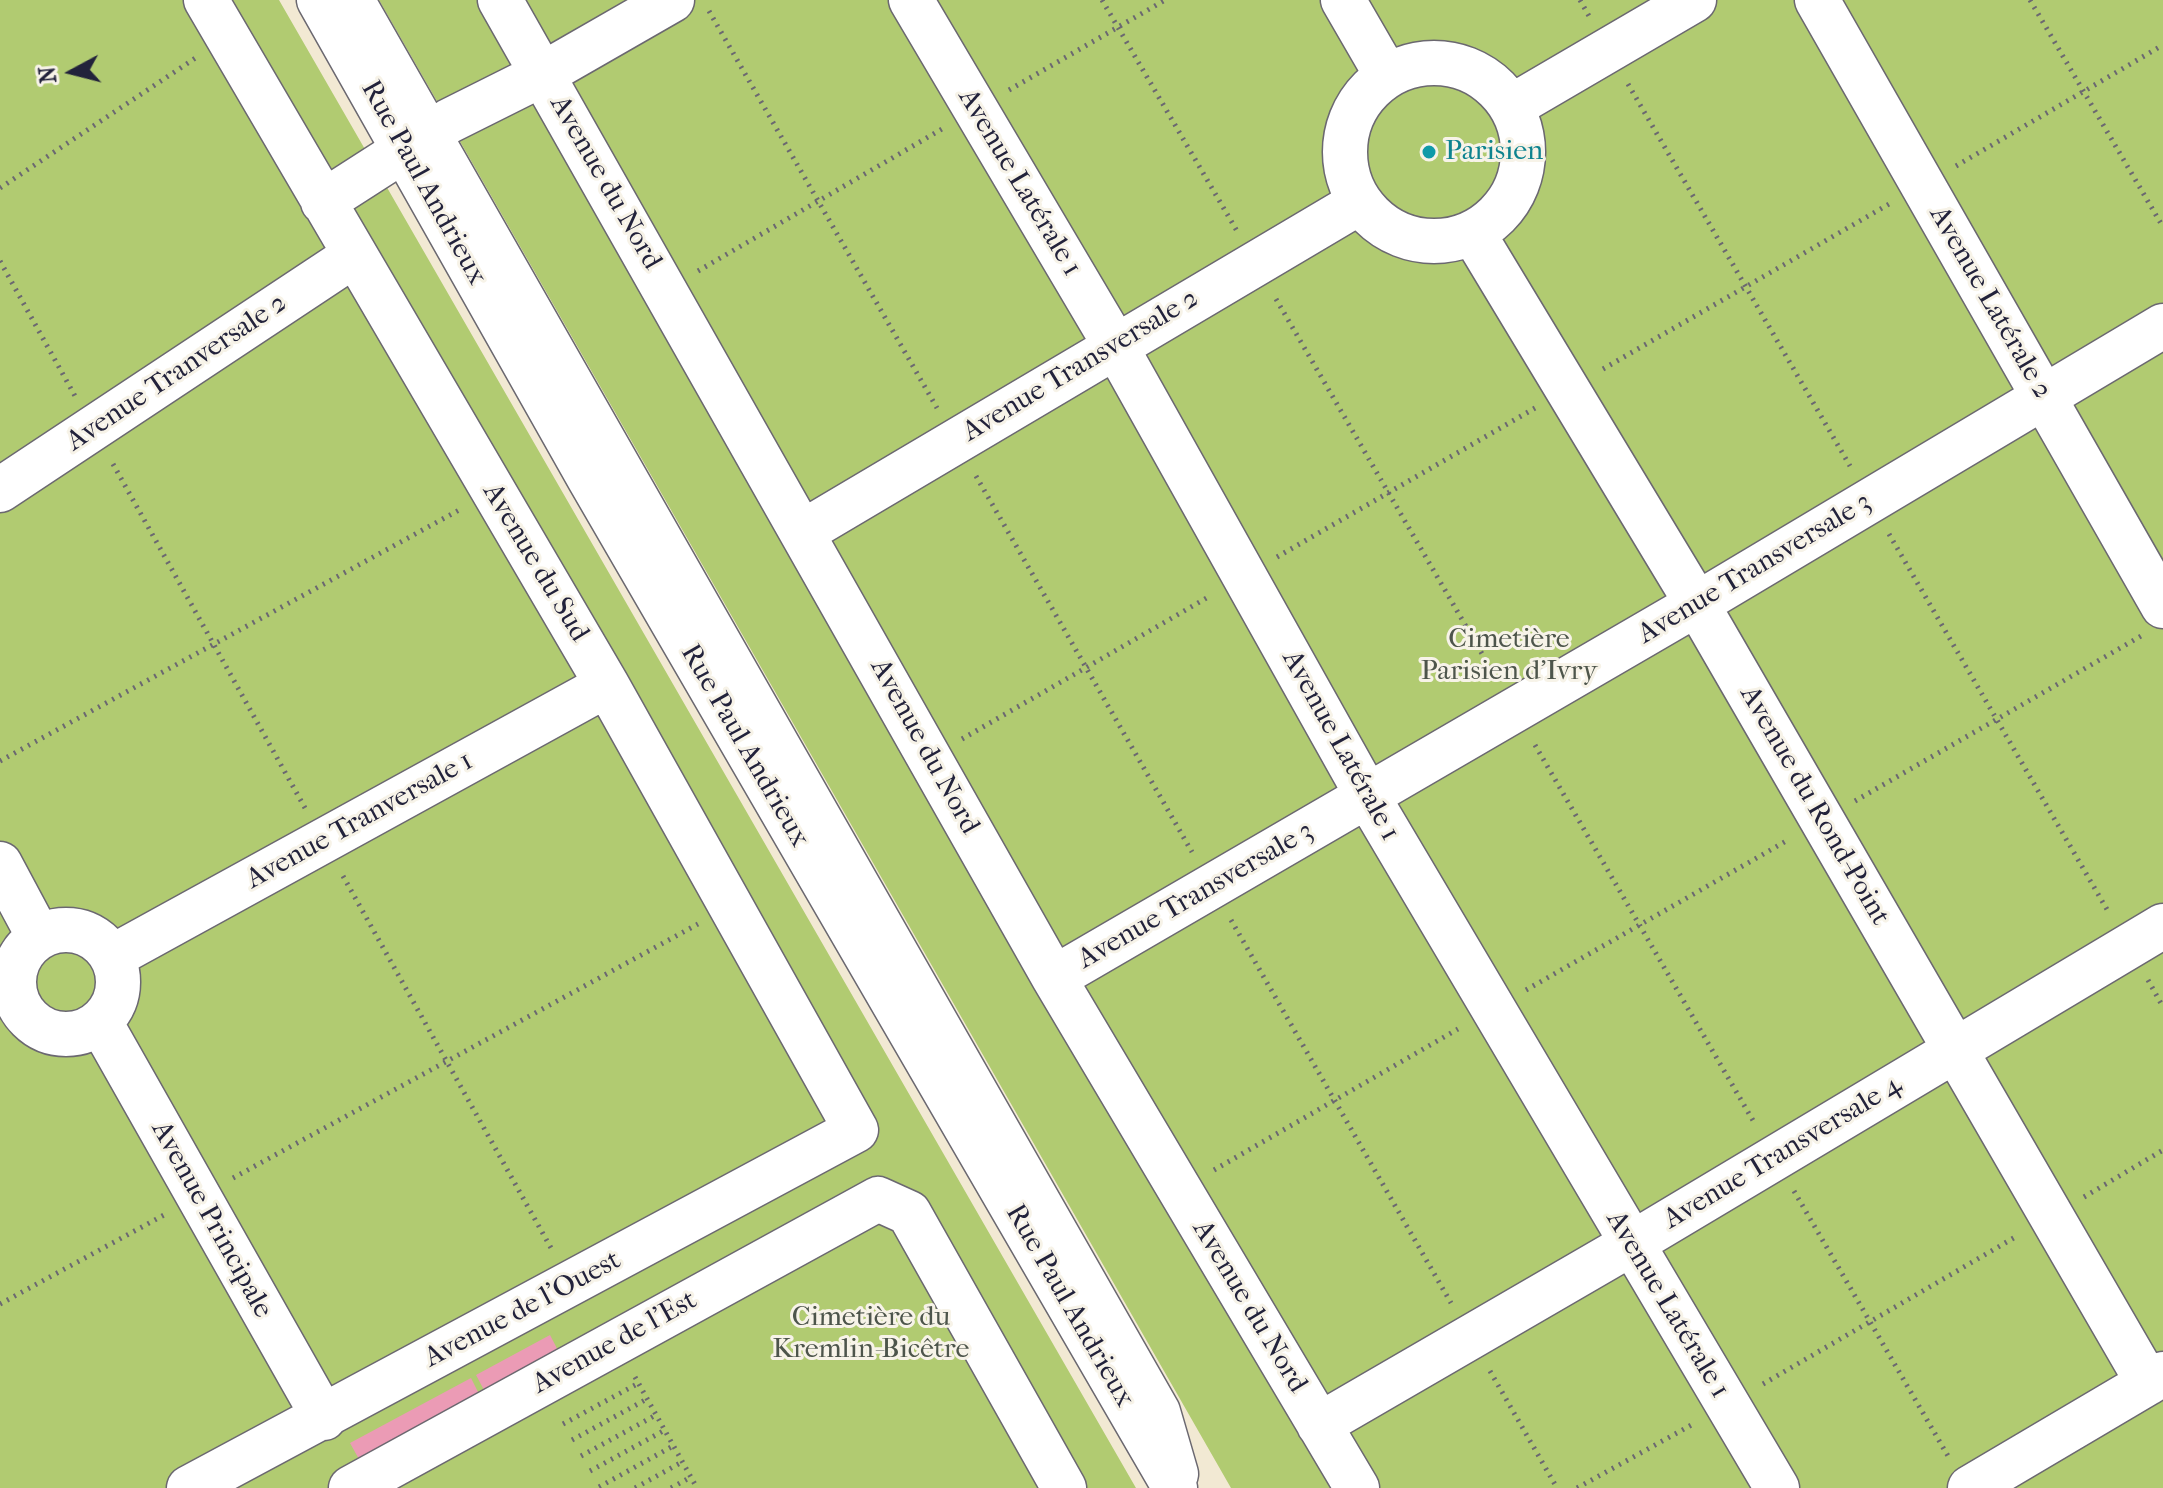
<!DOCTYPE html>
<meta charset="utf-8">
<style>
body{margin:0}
#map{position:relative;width:2163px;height:1488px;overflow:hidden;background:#f2e9d3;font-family:"IM FELL French Canon",serif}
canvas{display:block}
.north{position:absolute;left:32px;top:32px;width:80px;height:80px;-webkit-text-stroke:6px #f7f3e8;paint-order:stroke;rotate:263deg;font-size:22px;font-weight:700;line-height:32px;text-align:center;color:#22223b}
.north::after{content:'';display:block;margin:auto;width:28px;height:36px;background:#22223b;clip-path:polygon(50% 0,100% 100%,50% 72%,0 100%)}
</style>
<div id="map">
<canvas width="2163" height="1488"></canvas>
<div class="north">N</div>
</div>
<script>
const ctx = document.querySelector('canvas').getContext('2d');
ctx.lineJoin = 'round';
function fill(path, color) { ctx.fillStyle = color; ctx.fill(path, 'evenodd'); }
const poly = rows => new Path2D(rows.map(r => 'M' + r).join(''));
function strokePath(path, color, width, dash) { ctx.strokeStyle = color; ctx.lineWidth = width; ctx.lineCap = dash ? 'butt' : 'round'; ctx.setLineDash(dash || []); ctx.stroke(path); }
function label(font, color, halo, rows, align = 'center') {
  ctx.font = font + ' "IM FELL French Canon",serif'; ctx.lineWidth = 6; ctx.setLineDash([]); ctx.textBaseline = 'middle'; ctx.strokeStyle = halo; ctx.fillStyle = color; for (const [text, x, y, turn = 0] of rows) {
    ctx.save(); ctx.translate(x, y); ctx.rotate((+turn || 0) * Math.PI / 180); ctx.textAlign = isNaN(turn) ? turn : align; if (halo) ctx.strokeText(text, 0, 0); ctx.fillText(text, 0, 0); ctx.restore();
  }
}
fill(poly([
 [0,0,279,0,1136,1488,0,1488],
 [379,0,2163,0,2163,1488,1231,1488]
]), '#b1cb71');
fill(poly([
 [550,1335,564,1362,484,1390,476,1375],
 [471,1378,480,1396,360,1461,350,1443]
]), '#eb9bb5');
const minor = poly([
 [352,0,1158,1412,1176,1474],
 [500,0,1054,978,1357,1488],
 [911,0,1115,345,1368,797,1777,1488],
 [1343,0,1387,76],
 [1817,0,2163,606],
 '1345 152a89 89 0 1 1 178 0a89 89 0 1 1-178 0Z',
 [1511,107,1694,0],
 [323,202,449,121,543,74,672,0],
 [1473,233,1697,604,2148,1383],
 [0,490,353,256],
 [803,532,1360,202],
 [0,864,39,937],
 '14 982a52 52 0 1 1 104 0a52 52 0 1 1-104 0Z',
 [112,957,607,685],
 [1054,978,1697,604,2163,326],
 [100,1022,324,1418],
 [1319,1425,1631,1244,2163,926],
 [189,1488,856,1130,607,685,206,0],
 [351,1488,878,1199,909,1213,1064,1488],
 [1970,1488,2163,1374]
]);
const major = poly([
 [319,0,589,478,1175,1488]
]);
strokePath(minor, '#6b6870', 47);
strokePath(major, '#6b6870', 47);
strokePath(poly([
 [1102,0,1237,231],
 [1580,0,1589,16],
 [2030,0,2163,227],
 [709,11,937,408],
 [1628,84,1850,466],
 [1009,90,1165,0],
 [1956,166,2163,45],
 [0,188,197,57],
 [0,261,75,396],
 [698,271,942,129],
 [1276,299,1496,678],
 [1603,369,1889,204],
 [113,464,305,808],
 [976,476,1192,852],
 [1889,534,2109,913],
 [1277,557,1535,408],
 [962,739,1210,596],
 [1535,745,1755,1124],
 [0,761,461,509],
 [1855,801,2141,636],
 [343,876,551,1248],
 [1231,920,1451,1303],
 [2148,980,2163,1007],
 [1526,990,1788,840],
 [1214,1170,1458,1029],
 [233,1178,698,924],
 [1794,1191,1948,1456],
 [2084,1197,2163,1150],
 [0,1304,164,1215],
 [1490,1371,1557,1488],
 [635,1377,697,1488],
 [1763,1384,2017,1236],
 [563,1424,639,1383],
 [572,1440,647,1399],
 [581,1456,656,1415],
 [590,1471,665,1430],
 [599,1487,673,1446],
 [635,1488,682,1462],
 [671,1488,691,1477],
 [1577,1488,1695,1423]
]), '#6b6870', 5, [2, 6]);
strokePath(minor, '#fff', 44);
strokePath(major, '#fff', 44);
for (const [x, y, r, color] of [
 [1429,152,8,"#0f9aa8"]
]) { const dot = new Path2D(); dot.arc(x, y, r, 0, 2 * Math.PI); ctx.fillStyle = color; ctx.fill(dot); strokePath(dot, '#f7f3e8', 3); }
label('28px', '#0d838f', '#f7f3e8', [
 ["Parisien",1445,152]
], 'left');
label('28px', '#22223b', '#f7f3e8', [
 ["Rue Paul Andrieux",423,183,61],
 ["Avenue du Nord",605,183,60],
 ["Avenue Latérale 1",1019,183,59],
 ["Avenue Latérale 2",1990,303,60],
 ["Avenue Transversale 2",1081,366,-31],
 ["Avenue Tranversale 2",177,373,-34],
 ["Avenue du Sud",535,563,59],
 ["Avenue Transversale 3",1755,569,-31],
 ["Rue Paul Andrieux",744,746,60],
 ["Avenue Latérale 1",1340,746,61],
 ["Avenue du Nord",924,747,61],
 ["Avenue du Rond-Point",1814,806,60],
 ["Avenue Tranversale 1",360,821,-29],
 ["Avenue Transversale 3",1196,896,-30],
 ["Avenue Transversale 4",1783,1153,-31],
 ["Avenue Principale",211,1220,61],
 ["Avenue Latérale 1",1667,1305,59],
 ["Rue Paul Andrieux",1069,1306,60],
 ["Avenue du Nord",1249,1307,59],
 ["Avenue de l'Ouest",523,1310,-28],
 ["Avenue de l'Est",615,1343,-29]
]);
label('28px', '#4d554b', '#f7f3e8', [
 ["Cimetière",1509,640],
 ["Parisien d'Ivry",1509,672],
 ["Cimetière du",871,1318],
 ["Kremlin-Bicêtre",871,1350]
]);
</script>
